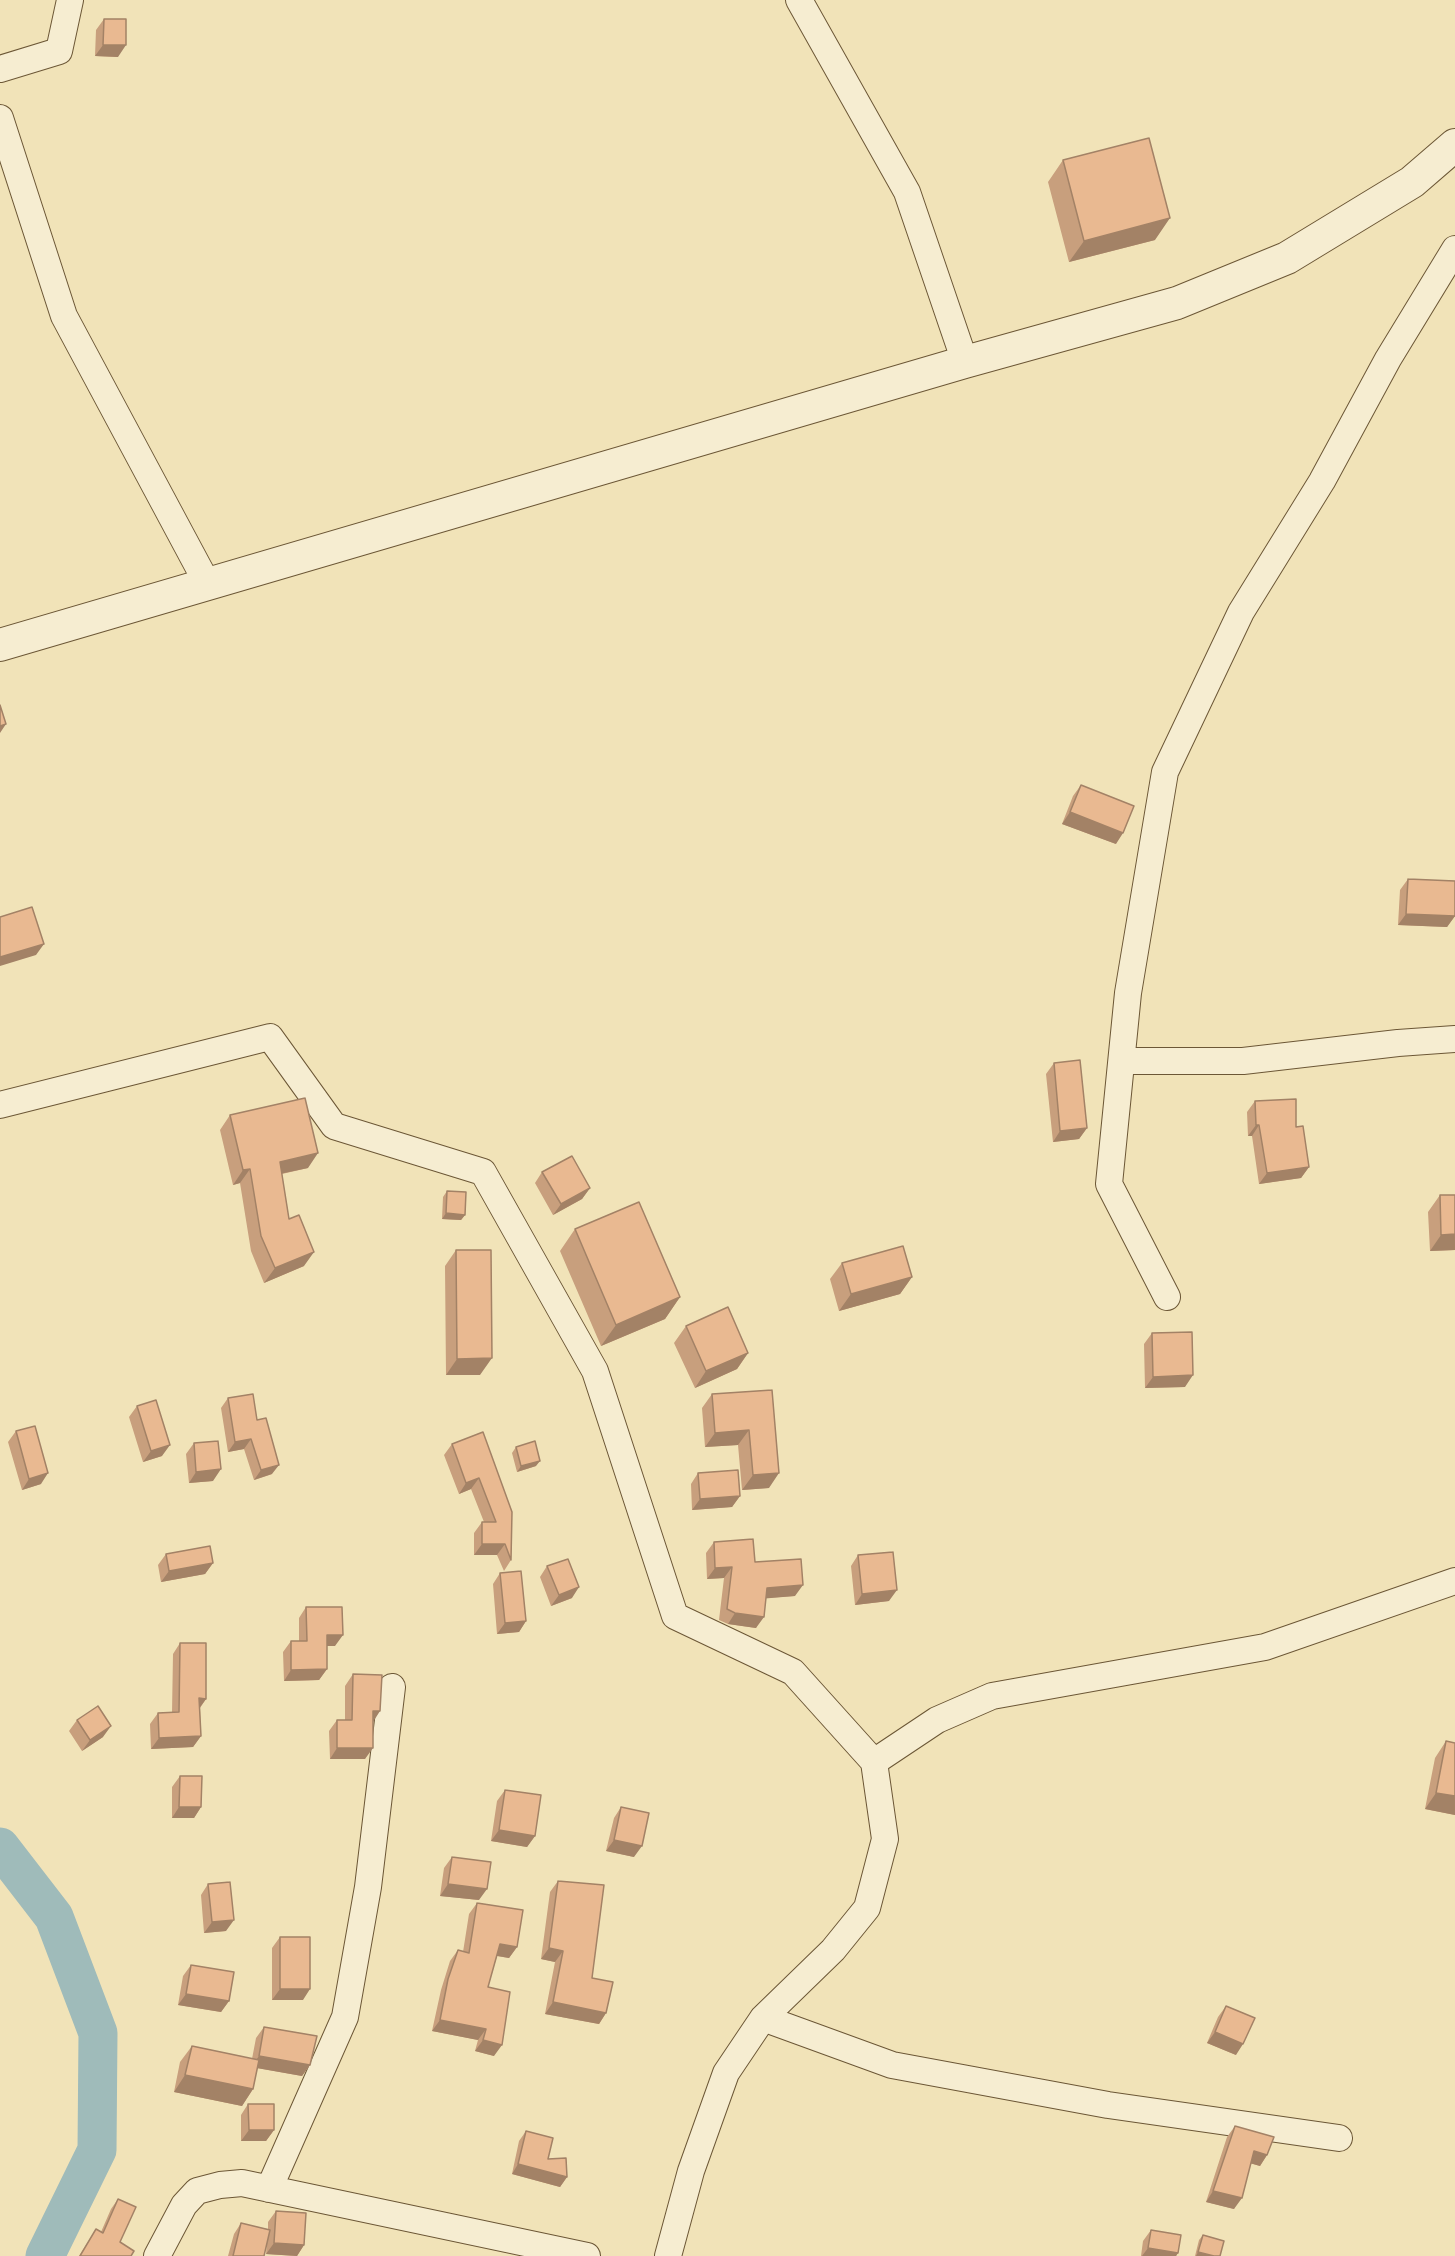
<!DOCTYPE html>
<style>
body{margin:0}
canvas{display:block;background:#f1e3b8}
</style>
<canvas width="1455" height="2256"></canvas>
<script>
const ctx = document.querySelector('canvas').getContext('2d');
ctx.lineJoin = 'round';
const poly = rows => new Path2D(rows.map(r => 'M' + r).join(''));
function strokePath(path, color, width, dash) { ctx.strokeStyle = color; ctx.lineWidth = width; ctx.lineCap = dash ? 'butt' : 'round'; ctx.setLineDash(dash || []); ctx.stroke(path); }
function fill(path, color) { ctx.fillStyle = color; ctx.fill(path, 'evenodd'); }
strokePath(poly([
 [0,1847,54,1917,98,2033,97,2150,45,2256]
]), '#9fbbba', 39);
const minor = poly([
 [799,0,907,192,965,362],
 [0,69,59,51,70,0],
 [0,118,64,316,208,585],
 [1122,1061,1243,1061,1398,1043,1455,1039],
 [0,1105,270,1037,334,1126,483,1172,595,1371,675,1616,793,1672,874,1762],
 [1167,1297,1109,1184,1128,993,1165,772,1241,612,1322,481,1388,359,1455,249],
 [763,2018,892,2065,1108,2105,1339,2138],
 [269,2189,345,2017,368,1887,392,1687],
 [157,2256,184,2205,197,2191,220,2185,242,2183,587,2256],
 [668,2256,691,2171,726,2073,763,2018,833,1950,867,1908,885,1839,874,1762,937,1720,992,1696,1265,1647,1455,1581]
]);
const tertiary = poly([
 [0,645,965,362,1177,303,1287,258,1412,182,1455,145]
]);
strokePath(minor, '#6c5736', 28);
strokePath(tertiary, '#6c5736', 34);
strokePath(minor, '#f6edd1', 26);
strokePath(tertiary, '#f6edd1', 32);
fill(poly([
 [104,19,118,57,95,56,96,30],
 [1063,160,1155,240,1069,262,1048,182],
 [1081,785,1116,844,1062,824,1073,796],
 [1408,879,1455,916,1447,927,1398,925,1400,890],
 [1054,1063,1087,1128,1079,1139,1053,1142,1046,1074],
 [1255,1101,1296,1127,1309,1167,1301,1178,1259,1184,1252,1136,1248,1136,1247,1112],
 [230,1115,308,1168,282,1174,289,1219,304,1266,264,1283,251,1251,240,1183,233,1185,220,1130],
 [542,1172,590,1188,582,1199,553,1215,535,1183],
 [447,1191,465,1215,461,1220,442,1219,443,1197],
 [1440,1195,1455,1195,1455,1250,1430,1251,1428,1212],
 [575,1229,680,1297,665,1319,601,1346,560,1251],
 [456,1250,480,1375,446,1375,445,1266],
 [842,1263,912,1277,900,1294,839,1311,830,1279],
 [686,1326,748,1353,737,1369,695,1388,674,1343],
 [1152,1333,1185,1387,1145,1388,1144,1344],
 [772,1390,769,1488,742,1490,738,1445,705,1447,702,1408,712,1394],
 [228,1398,257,1420,272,1474,254,1480,244,1449,228,1452,221,1408],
 [137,1406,162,1456,143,1462,129,1417],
 [16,1431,41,1484,22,1490,8,1442],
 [483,1432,511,1560,504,1571,497,1555,474,1555,474,1533,482,1522,484,1522,471,1489,459,1494,444,1455,452,1444],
 [194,1443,213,1481,189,1483,186,1454],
 [516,1447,536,1466,517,1472,512,1453],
 [698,1473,740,1496,732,1507,692,1510,691,1484],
 [714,1542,755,1562,795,1596,766,1598,756,1628,728,1624,719,1620,724,1578,707,1579,706,1553],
 [166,1554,213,1563,205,1574,161,1582,158,1565],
 [858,1555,889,1601,855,1605,851,1566],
 [547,1566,572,1598,551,1606,540,1577],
 [500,1573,526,1621,519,1632,497,1634,493,1584],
 [306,1607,335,1646,327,1646,327,1669,319,1680,284,1681,283,1652,291,1641,299,1641,299,1618],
 [180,1643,206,1699,200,1708,201,1736,193,1747,151,1749,150,1724,158,1713,172,1713,173,1654],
 [353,1674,373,1722,365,1759,330,1759,329,1731,337,1720,345,1720,345,1686],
 [77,1720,103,1737,82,1751,69,1731],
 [1446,1741,1455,1743,1455,1815,1425,1809,1435,1758],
 [180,1776,201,1807,194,1818,172,1818,172,1787],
 [505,1790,535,1836,527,1847,491,1841,497,1801],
 [621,1807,634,1857,606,1851,614,1818],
 [452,1857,479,1900,440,1896,444,1868],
 [558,1881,592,1978,606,2013,599,2024,545,2014,555,1962,541,1959,550,1892],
 [208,1884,226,1931,204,1933,201,1895],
 [477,1903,517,1947,509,1958,497,1956,488,1987,494,2056,475,2051,478,2040,432,2031,441,1990,450,1961,458,1950,463,1952,469,1914],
 [280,1937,303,2000,272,2000,272,1948],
 [191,1965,229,2001,221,2012,178,2005,183,1976],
 [1226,2006,1236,2055,1207,2043,1218,2017],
 [264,2027,310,2065,302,2076,257,2068,253,2089,242,2106,174,2092,180,2062,192,2046,252,2059,256,2038],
 [248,2104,274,2130,266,2141,241,2141,241,2115],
 [1235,2126,1267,2155,1260,2166,1250,2163,1234,2209,1206,2202,1227,2137],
 [526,2131,548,2159,567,2177,560,2187,512,2174,519,2141],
 [118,2199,120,2242,131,2256,79,2256,96,2229,101,2232,111,2209],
 [276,2211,304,2245,297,2256,266,2254,267,2242,264,2256,228,2256,234,2234,241,2223,268,2230,268,2222],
 [1151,2230,1178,2253,1176,2256,1141,2256,1143,2241],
 [1203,2235,1220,2256,1195,2256,1199,2240]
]), '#c89f7d');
fill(poly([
 [103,45,126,45,118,57,95,56],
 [1170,218,1155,240,1069,262,1084,241],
 [6,724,0,733,0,726],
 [1070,812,1123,833,1116,844,1062,824],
 [1406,914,1455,916,1447,927,1398,925],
 [44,944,36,955,0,966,0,957],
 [1256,1125,1259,1125,1252,1136,1248,1136],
 [1087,1128,1079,1139,1053,1142,1060,1131],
 [318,1153,308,1168,270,1176,280,1162],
 [1309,1167,1301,1178,1259,1184,1267,1173],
 [250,1169,240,1183,233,1185,243,1170],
 [590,1188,582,1199,553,1215,561,1204],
 [446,1213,465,1215,461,1220,442,1219],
 [1455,1234,1455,1250,1430,1251,1441,1235],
 [314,1252,304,1266,264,1283,275,1268],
 [912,1277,900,1294,839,1311,851,1294],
 [680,1297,665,1319,601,1346,616,1325],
 [748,1353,737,1369,695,1388,706,1371],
 [492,1358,480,1375,446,1375,457,1359],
 [1193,1375,1185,1387,1145,1388,1153,1377],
 [749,1430,738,1445,705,1447,715,1433],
 [251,1439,244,1449,228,1452,235,1442],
 [170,1445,162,1456,143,1462,151,1451],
 [540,1461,536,1466,517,1472,521,1466],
 [279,1465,272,1474,254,1480,261,1470],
 [221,1469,213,1481,189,1483,196,1472],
 [48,1473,41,1484,22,1490,29,1479],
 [779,1473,769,1488,742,1490,753,1475],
 [479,1478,471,1489,459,1494,466,1483],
 [740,1496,732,1507,692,1510,700,1499],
 [482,1544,505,1544,497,1555,474,1555],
 [213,1563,205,1574,161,1582,169,1571],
 [732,1567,724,1578,707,1579,715,1568],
 [803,1585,795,1596,759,1599,767,1588],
 [579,1587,572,1598,551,1606,559,1595],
 [897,1590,889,1601,855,1605,862,1594],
 [735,1613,764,1617,756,1628,728,1624],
 [526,1621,519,1632,497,1634,505,1623],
 [327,1635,343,1635,335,1646,319,1646],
 [327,1669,319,1680,284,1681,291,1670],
 [199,1698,206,1699,198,1710],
 [373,1711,380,1711,373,1722],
 [111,1726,103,1737,82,1751,90,1740],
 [201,1736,193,1747,151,1749,159,1738],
 [337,1748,373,1748,365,1759,330,1759],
 [1436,1793,1455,1796,1455,1815,1425,1809],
 [179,1807,201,1807,194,1818,172,1818],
 [499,1830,535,1836,527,1847,491,1841],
 [614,1840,642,1846,634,1857,606,1851],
 [448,1884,487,1889,479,1900,440,1896],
 [234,1920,226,1931,204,1933,212,1922],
 [500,1944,517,1947,509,1958,492,1955],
 [549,1948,563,1951,555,1962,541,1959],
 [280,1989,310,1989,303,2000,272,2000],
 [186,1994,229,2001,221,2012,178,2005],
 [553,2002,606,2013,599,2024,545,2014],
 [440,2020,486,2029,478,2040,432,2031],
 [1215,2032,1243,2044,1236,2055,1207,2043],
 [483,2040,502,2045,494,2056,475,2051],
 [259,2056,310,2065,302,2076,251,2067],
 [185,2075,253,2089,242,2106,174,2092],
 [249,2130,274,2130,266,2141,241,2141],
 [1254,2151,1267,2155,1260,2166,1246,2162],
 [518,2164,567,2177,560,2187,512,2174],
 [1213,2191,1242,2198,1234,2209,1206,2202],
 [274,2243,304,2245,297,2256,266,2254],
 [1148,2248,1178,2253,1176,2256,1142,2256],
 [1198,2252,1214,2256,1196,2256]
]), '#a38266');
const building = poly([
 [104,19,126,19,126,45,103,45,104,19],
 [1149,138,1170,218,1084,241,1063,160,1149,138],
 [0,705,6,724,0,726,0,705],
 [1081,785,1134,806,1123,833,1070,812,1081,785],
 [1408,879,1455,881,1455,916,1406,914,1408,879],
 [32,907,44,944,0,957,0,917,32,907],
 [1080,1060,1087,1128,1060,1131,1054,1063,1080,1060],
 [305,1098,318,1153,280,1162,289,1219,299,1215,314,1252,275,1268,261,1236,250,1169,243,1170,230,1115,305,1098],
 [1296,1099,1296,1127,1303,1126,1309,1167,1267,1173,1259,1125,1256,1125,1255,1101,1296,1099],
 [572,1156,590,1188,561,1204,542,1172,572,1156],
 [447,1191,466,1192,465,1215,446,1213,447,1191],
 [1440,1195,1455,1195,1455,1234,1441,1235,1440,1195],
 [639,1202,680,1297,616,1325,575,1229,639,1202],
 [903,1246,912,1277,851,1294,842,1263,903,1246],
 [456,1250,491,1250,492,1358,457,1359,456,1250],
 [728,1307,748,1353,706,1371,686,1326,728,1307],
 [1192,1332,1193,1375,1153,1377,1152,1333,1192,1332],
 [772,1390,779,1473,753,1475,749,1430,715,1433,712,1394,772,1390],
 [253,1394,257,1420,266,1418,279,1465,261,1470,251,1439,235,1442,228,1398,253,1394],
 [156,1400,170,1445,151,1451,137,1406,156,1400],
 [35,1426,48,1473,29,1479,16,1431,35,1426],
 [483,1432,512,1512,511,1560,505,1544,482,1544,482,1522,496,1522,479,1478,466,1483,452,1444,483,1432],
 [218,1441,221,1469,196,1472,194,1443,218,1441],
 [535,1441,540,1461,521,1466,516,1447,535,1441],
 [738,1470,740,1496,700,1499,698,1473,738,1470],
 [753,1539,755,1562,801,1559,803,1585,767,1588,764,1617,735,1613,727,1609,732,1567,715,1568,714,1542,753,1539],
 [210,1546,213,1563,169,1571,166,1554,210,1546],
 [893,1552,897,1590,862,1594,858,1555,893,1552],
 [568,1559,579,1587,559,1595,547,1566,568,1559],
 [521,1571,526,1621,505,1623,500,1573,521,1571],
 [306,1607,342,1607,343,1635,327,1635,327,1669,291,1670,291,1641,307,1641,306,1607],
 [180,1643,206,1643,206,1699,199,1698,201,1736,159,1738,158,1713,179,1712,180,1643],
 [353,1674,382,1675,380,1711,373,1711,373,1748,337,1748,337,1720,352,1720,353,1674],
 [98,1706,111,1726,90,1740,77,1720,98,1706],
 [1446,1741,1455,1743,1455,1796,1436,1793,1446,1741],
 [180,1776,202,1776,201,1807,179,1807,180,1776],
 [505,1790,541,1795,535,1836,499,1830,505,1790],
 [621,1807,649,1813,642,1846,614,1840,621,1807],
 [452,1857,491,1862,487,1889,448,1884,452,1857],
 [558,1881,604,1885,592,1978,613,1982,606,2013,553,2002,563,1951,549,1948,558,1881],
 [230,1882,234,1920,212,1922,208,1884,230,1882],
 [477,1903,523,1910,517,1947,500,1944,488,1987,510,1992,502,2045,483,2040,486,2029,440,2020,448,1979,458,1950,469,1953,477,1903],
 [280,1937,310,1937,310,1989,280,1989,280,1937],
 [191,1965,234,1972,229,2001,186,1994,191,1965],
 [1226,2006,1255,2018,1243,2044,1215,2032,1226,2006],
 [264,2027,317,2036,310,2065,259,2056,264,2027],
 [192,2046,259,2060,253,2089,185,2075,192,2046],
 [248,2104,274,2104,274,2130,249,2130,248,2104],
 [1235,2126,1274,2137,1267,2155,1254,2151,1242,2198,1213,2191,1235,2126],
 [526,2131,553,2138,548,2159,566,2158,567,2177,518,2164,526,2131],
 [118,2199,136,2207,120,2242,134,2251,131,2256,80,2256,96,2229,103,2233,118,2199],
 [276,2211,306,2213,304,2245,274,2243,276,2211],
 [241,2223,270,2230,264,2256,233,2256,241,2223],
 [1151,2230,1181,2235,1178,2253,1148,2248,1151,2230],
 [1203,2235,1224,2241,1220,2256,1214,2256,1198,2252,1203,2235]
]);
fill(building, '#e9b991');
strokePath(building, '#a38266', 1.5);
</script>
